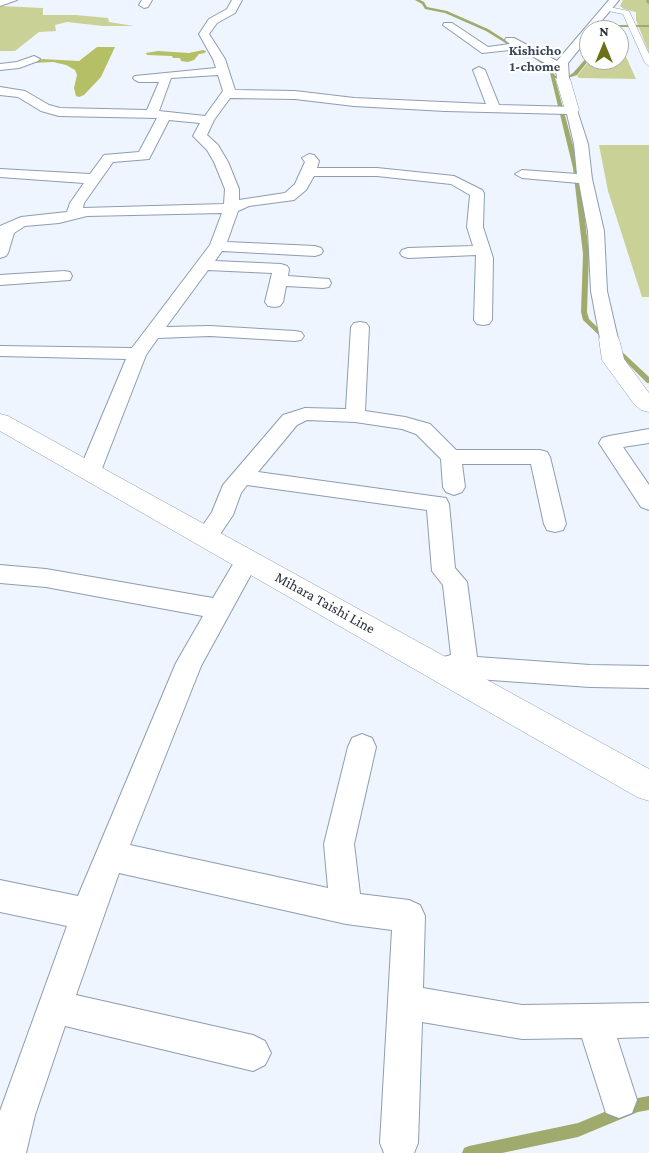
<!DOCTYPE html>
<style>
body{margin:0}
#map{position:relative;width:649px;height:1153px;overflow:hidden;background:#eef5fe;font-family:"Crimson Pro",serif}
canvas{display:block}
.north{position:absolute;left:579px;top:20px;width:50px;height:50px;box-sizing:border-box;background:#fff;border:1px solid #a9acaf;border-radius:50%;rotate:0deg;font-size:14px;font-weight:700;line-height:20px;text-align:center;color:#293038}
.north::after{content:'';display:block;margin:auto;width:18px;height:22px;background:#6a7119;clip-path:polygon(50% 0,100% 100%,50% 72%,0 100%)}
</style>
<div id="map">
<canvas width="649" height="1153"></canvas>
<div class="north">N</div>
</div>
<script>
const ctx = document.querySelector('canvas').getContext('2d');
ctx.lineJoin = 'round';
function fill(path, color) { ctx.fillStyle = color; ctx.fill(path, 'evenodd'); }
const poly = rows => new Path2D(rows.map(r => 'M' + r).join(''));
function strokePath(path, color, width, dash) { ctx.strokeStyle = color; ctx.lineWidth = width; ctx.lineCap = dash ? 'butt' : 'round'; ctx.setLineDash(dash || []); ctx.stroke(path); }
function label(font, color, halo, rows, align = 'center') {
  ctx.font = font + ' "Crimson Pro",serif'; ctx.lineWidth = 4.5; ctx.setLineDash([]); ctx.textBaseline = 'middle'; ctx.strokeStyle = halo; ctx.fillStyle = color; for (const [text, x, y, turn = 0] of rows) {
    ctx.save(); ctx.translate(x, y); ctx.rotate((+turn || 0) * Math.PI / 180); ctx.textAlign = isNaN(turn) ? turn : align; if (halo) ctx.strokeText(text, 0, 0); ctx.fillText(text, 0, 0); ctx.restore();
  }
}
fill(poly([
 [623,0,649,0,649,53,636,20,636,12,624,9,620,6],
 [0,6,43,8,43,15,76,15,108,18,109,22,134,26,103,26,67,22,55,25,56,31,39,32,15,51,0,51],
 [619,49,623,50,636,79,579,78,577,76,590,60,619,60],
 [599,145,649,145,649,297,642,297,608,191]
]), '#c9d197');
fill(poly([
 [97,47,115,47,101,77,84,95,79,97,76,96,74,88,77,75,75,70,66,65,53,62,32,63,42,59,79,61],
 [203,50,206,51,205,53,199,54,194,60,188,62,181,61,180,58,173,58,172,56,147,55,146,53,158,51,189,53]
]), '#b5bf65');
fill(poly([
 [415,0,420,0,424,2,427,7,447,11,488,29,510,43,507,44,486,31,445,13,425,9,422,4,415,0],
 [646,0,649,0,649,4,647,3,646,0],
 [614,25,649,25,649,27,616,27,613,30,609,30,614,25],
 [588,56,589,56,589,60,577,75,571,77,555,78,579,168,589,254,587,312,589,319,609,339,606,341,604,340,583,320,581,312,583,254,573,168,549,69,537,60,540,59,552,67,555,76,570,75,573,73,588,56],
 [615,346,617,347,649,377,649,383,647,383,612,348,615,346],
 [649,1096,649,1110,638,1112,578,1137,502,1153,462,1153,464,1148,469,1146,578,1123,638,1098,649,1096]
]), '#a0aa6c');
const pedestrian = poly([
 [604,6,629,11,649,54,649,66,645,63,623,14,604,10,604,6]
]);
const minor = poly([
 [0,0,17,0,0,6,0,0],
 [142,0,152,0,148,7,144,8,139,5,142,0],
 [232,0,242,0,235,13,217,23,209,34,225,59,235,90,295,91,354,98,486,104,473,70,479,67,485,70,499,105,576,107,588,144,592,179,604,231,607,291,618,339,615,343,609,344,603,343,600,339,591,291,588,231,579,183,522,178,515,174,522,170,577,174,574,144,567,114,445,111,354,106,295,99,230,98,214,120,207,135,218,145,228,162,239,189,239,200,285,193,295,184,305,162,302,158,309,154,314,155,319,161,317,168,377,168,454,176,482,190,484,193,483,227,493,258,492,320,489,324,483,325,477,324,474,320,476,255,408,258,402,256,400,253,402,250,408,248,473,246,467,227,470,195,451,184,377,176,314,176,306,190,294,200,249,206,238,211,227,242,315,246,321,248,323,251,321,254,315,256,222,251,215,261,281,264,287,266,289,269,288,276,329,279,331,283,329,287,323,288,286,286,283,302,280,306,274,307,268,306,265,302,272,273,208,270,166,327,210,326,295,331,301,332,304,336,301,340,295,341,210,336,158,338,146,355,101,471,97,476,90,478,83,476,79,471,126,359,0,356,0,346,132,348,210,245,222,213,87,216,59,223,25,226,14,233,8,253,6,256,0,258,0,226,21,217,67,212,70,203,84,183,0,177,0,169,90,174,104,155,139,152,157,118,59,116,41,111,18,97,0,95,0,87,25,91,49,105,60,108,147,110,159,82,139,82,135,80,133,78,135,76,216,68,213,59,199,34,209,19,227,9,232,0],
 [218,75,223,91,205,116,159,111,171,78,218,75],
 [169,120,200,123,193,136,207,150,214,162,225,189,224,204,83,208,84,203,113,162,149,159,169,120],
 [609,0,619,0,594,30,589,30,589,37,568,63,569,79,563,83,557,79,556,69,519,49,482,53,443,25,444,23,452,23,488,47,510,44,505,40,506,38,514,38,557,61,609,0],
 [34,56,40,59,38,61,19,68,0,70,0,64,17,62,34,56],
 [64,271,70,272,72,276,70,280,0,285,0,275,64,271],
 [360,322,366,323,369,327,365,411,405,417,430,424,456,450,540,450,547,452,550,457,566,524,563,530,555,532,547,530,544,524,531,464,462,464,465,487,462,492,454,495,446,492,443,487,441,459,416,434,402,429,355,422,307,420,297,425,258,472,446,498,449,504,455,568,467,582,477,657,590,665,649,666,649,688,590,687,449,677,440,674,436,666,440,658,451,655,443,585,432,571,427,510,247,485,241,493,233,515,214,543,206,545,198,543,195,537,212,512,223,485,283,415,305,408,346,409,351,327,354,323,360,322],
 [649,429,649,443,623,447,649,485,649,510,641,507,599,443,602,438,609,436,649,429],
 [247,551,255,554,259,560,201,666,130,845,328,888,324,844,348,747,352,738,362,734,372,738,376,747,354,844,360,894,409,900,420,905,425,916,423,988,522,1005,649,1003,649,1037,617,1038,637,1100,632,1113,619,1118,606,1113,582,1038,522,1039,422,1022,418,1143,414,1153,384,1153,380,1143,392,930,346,924,119,873,76,995,253,1035,265,1041,271,1053,265,1065,253,1071,65,1026,35,1115,26,1153,0,1153,0,1111,67,926,0,912,0,880,78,896,176,663,203,616,46,587,0,583,0,565,46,569,213,598,239,554,247,551]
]);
const tertiary = poly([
 [563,75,570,79,579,110,577,113,572,114,567,113,565,110,556,79,563,75],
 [609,333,616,335,619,339,624,359,649,393,649,412,641,410,634,404,602,360,599,339,602,335,609,333]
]);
const primary = poly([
 [0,414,8,416,649,769,649,801,637,797,0,431,0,414]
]);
strokePath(pedestrian, '#8d9db2', 1);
strokePath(minor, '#8d9db2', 2);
strokePath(tertiary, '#8d9db2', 1);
strokePath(primary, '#8d9db2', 1);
fill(pedestrian, '#fff');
fill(minor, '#fff');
fill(tertiary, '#fff');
fill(primary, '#fff');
label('bold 14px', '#364456', '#fff', [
 ["Kishicho",535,51],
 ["1-chome",535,67]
]);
label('15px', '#293038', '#fff', [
 ["Mihara Taishi Line",325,603,29]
]);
</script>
